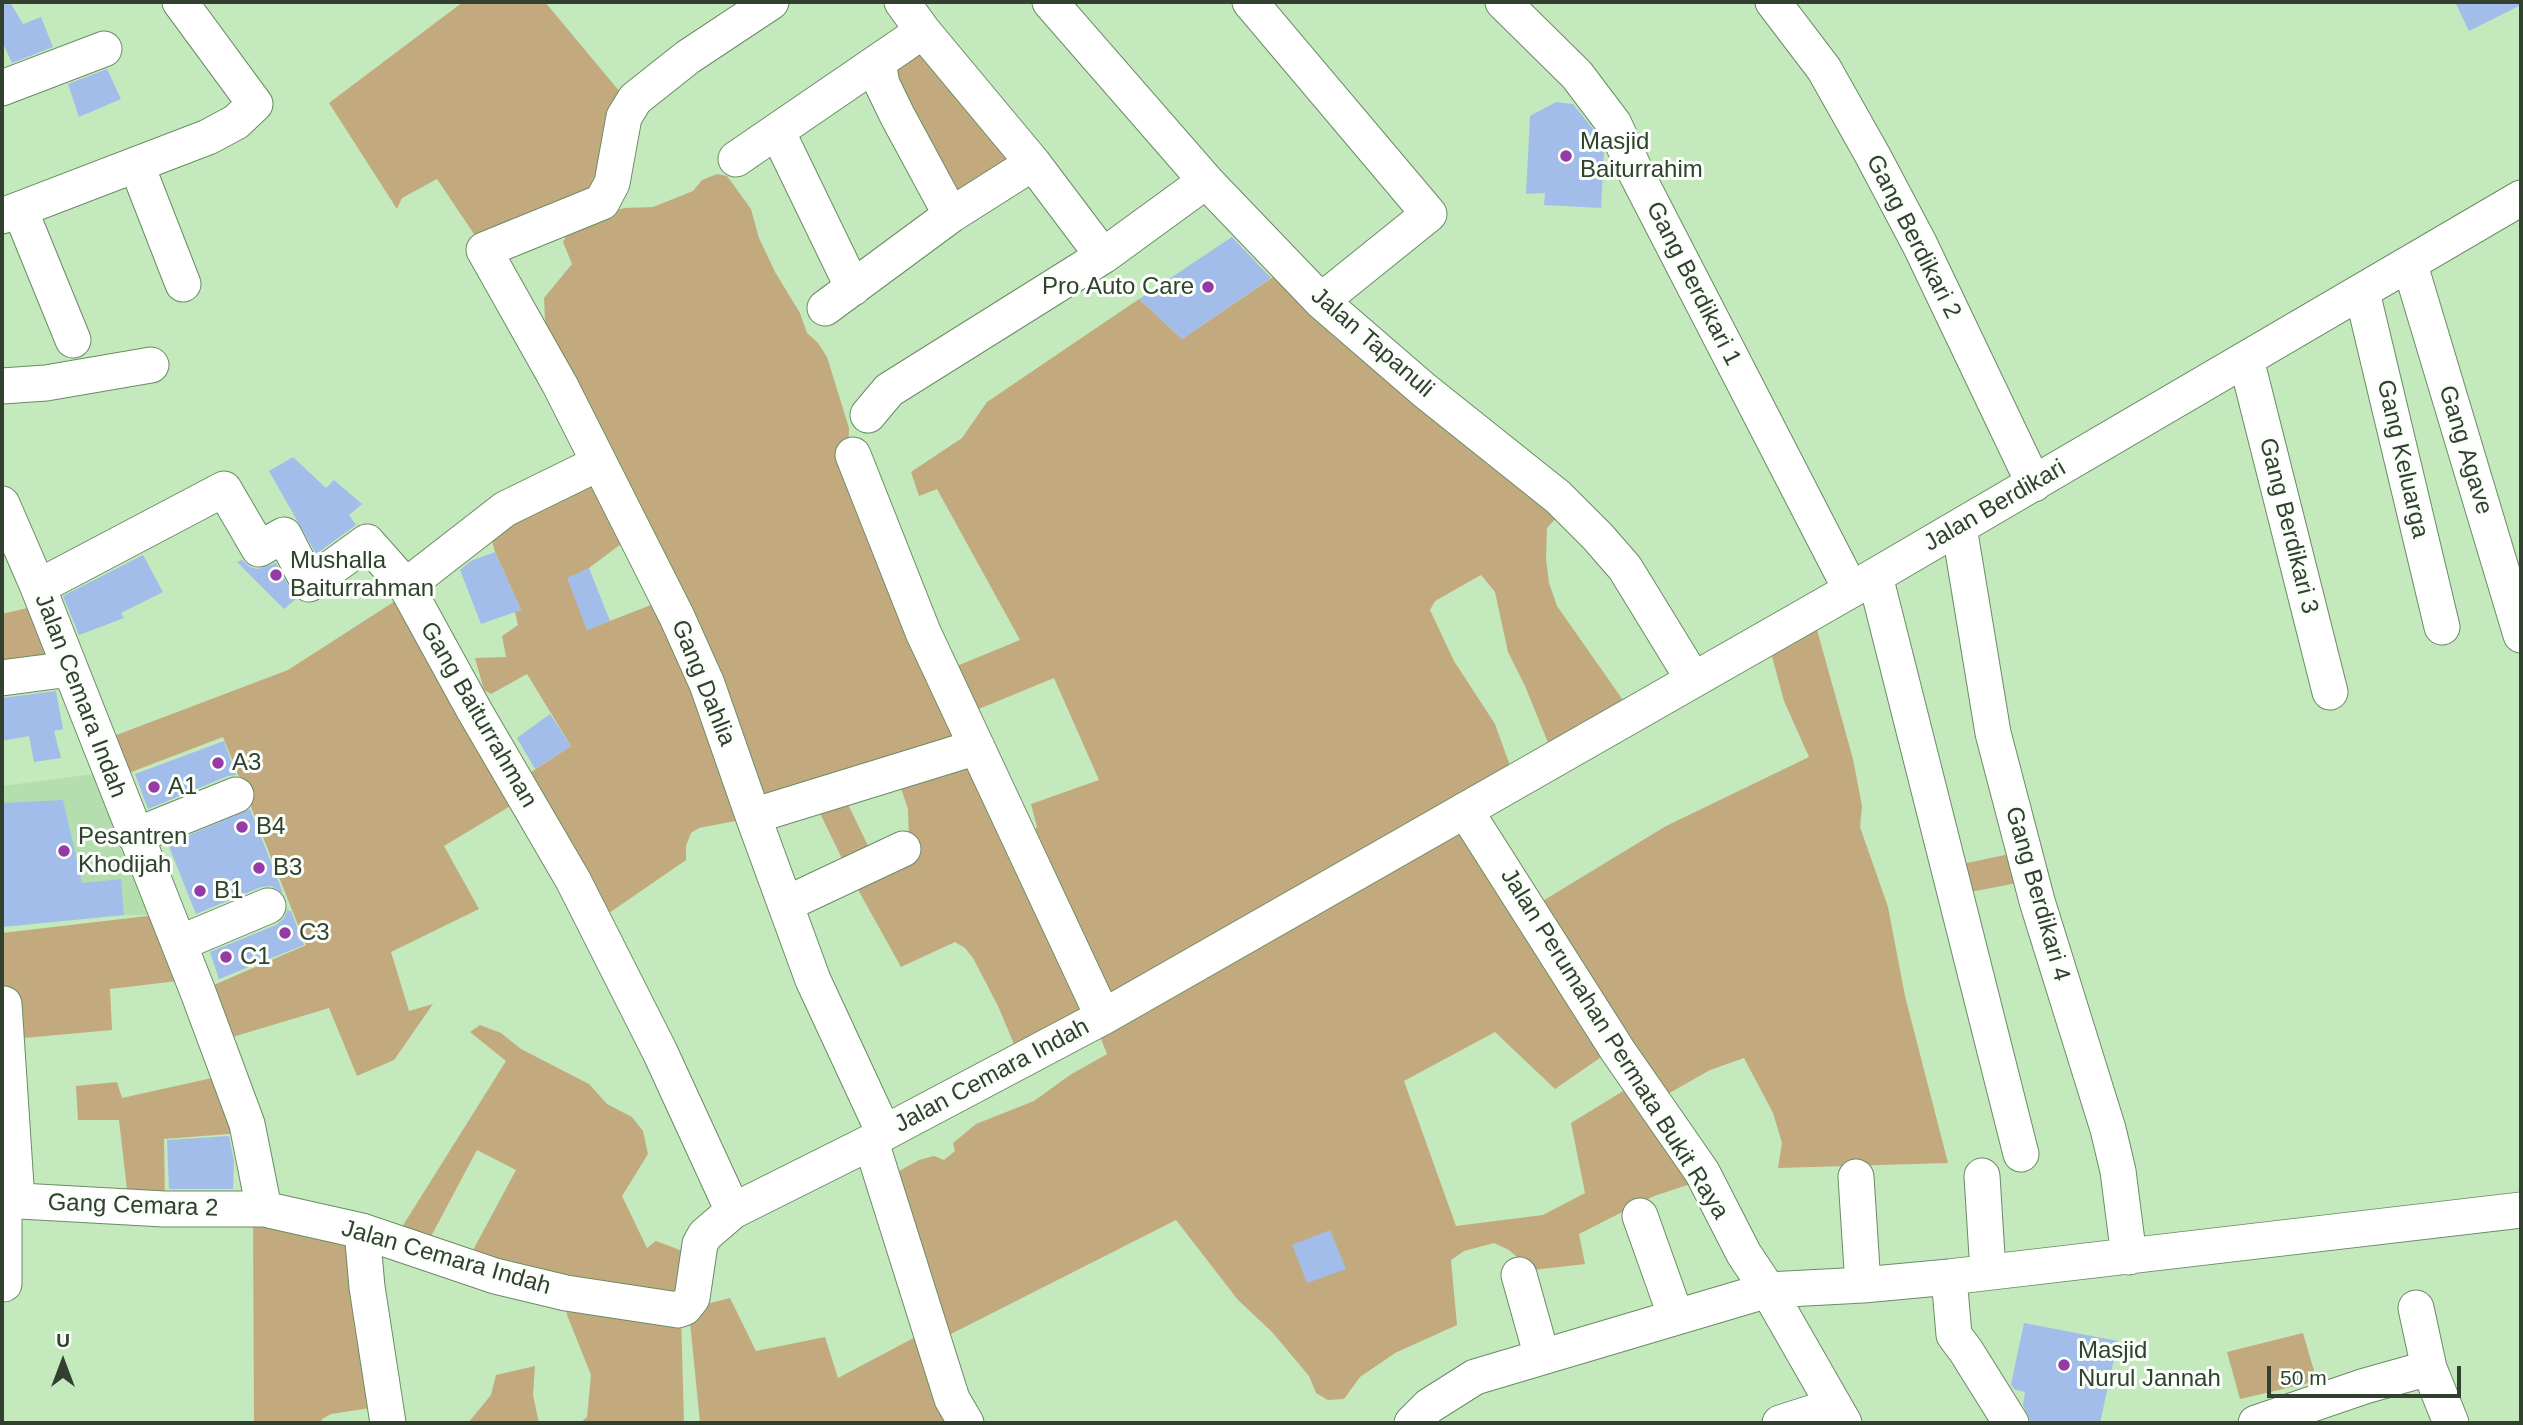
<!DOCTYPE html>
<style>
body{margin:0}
#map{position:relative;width:2523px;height:1425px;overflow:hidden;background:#c3e9bd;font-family:Arial,sans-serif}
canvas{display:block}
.frame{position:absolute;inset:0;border:4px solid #31402f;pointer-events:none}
.north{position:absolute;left:28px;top:1327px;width:70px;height:70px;-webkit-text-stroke:5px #fbfffa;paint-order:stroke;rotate:0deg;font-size:19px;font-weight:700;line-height:28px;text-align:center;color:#31402f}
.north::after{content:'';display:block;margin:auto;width:24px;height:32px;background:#31402f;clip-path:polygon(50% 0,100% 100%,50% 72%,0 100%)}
.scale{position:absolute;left:2267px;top:1366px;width:194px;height:32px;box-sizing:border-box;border:4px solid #31402f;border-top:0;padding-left:9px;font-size:21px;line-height:24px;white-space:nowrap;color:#31402f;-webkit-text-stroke:5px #fbfffa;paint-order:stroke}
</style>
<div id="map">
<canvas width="2523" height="1425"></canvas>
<div class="frame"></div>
<div class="north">U</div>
<div class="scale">50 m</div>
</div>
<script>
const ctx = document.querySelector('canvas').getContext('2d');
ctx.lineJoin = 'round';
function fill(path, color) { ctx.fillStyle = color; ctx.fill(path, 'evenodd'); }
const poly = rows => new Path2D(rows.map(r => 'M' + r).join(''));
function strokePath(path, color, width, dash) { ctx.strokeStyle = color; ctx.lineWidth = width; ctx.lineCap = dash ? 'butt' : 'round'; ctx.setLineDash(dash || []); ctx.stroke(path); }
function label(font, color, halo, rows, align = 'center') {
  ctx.font = font + ' Arial,sans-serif'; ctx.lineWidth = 6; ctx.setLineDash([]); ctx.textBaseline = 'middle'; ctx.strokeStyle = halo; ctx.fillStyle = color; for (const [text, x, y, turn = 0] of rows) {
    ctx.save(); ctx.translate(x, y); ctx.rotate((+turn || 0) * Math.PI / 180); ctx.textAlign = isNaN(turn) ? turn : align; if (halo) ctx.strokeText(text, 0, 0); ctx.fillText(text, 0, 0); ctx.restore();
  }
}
fill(poly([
 [94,774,156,915,124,915,2,927,2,786]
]), '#b4dead');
fill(poly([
 [463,2,545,2,625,98,603,187,476,237,437,179,402,198,397,209,329,103],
 [925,43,1017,156,952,202,888,71],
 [717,174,727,176,751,209,759,238,775,272,800,313,807,333,818,343,827,357,849,428,848,459,970,730,882,761,757,801,552,347,545,321,544,298,572,264,563,242,568,232,605,213,625,208,653,207,693,191,702,180],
 [1276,275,1564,510,1547,528,1546,559,1549,583,1557,606,1625,703,1551,750,1525,686,1508,652,1495,592,1481,575,1435,601,1430,610,1454,661,1495,724,1513,774,1103,1002,1026,841,1037,827,1031,804,1099,780,1054,678,969,713,947,670,1020,640,937,489,919,496,911,472,962,438,987,402,1139,299,1182,339],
 [595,472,629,538,589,568,568,578,587,630,661,601,746,819,699,828,691,833,686,846,686,860,599,920,522,778,571,746,527,674,491,694,484,690,475,658,506,657,502,636,518,625,515,612,521,610,495,552,488,527],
 [406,594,522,799,444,846,479,909,391,952,409,1011,433,1004,394,1060,357,1076,329,1008,226,1039,207,988,306,945,223,737,113,779,98,742,288,670],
 [36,606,62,665,2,671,2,614],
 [1817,630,1853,759,1862,806,1860,827,1888,907,1905,996,1948,1163,1778,1168,1782,1143,1773,1113,1744,1058,1710,1070,1659,1099,1536,905,1666,826,1809,757,1784,701,1770,649],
 [971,761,1089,1013,1016,1049,998,1006,973,958,965,948,955,942,901,967,852,879,814,801,843,794,872,854,909,841,908,809,898,779],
 [1463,828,1607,1053,1555,1089,1495,1032,1404,1081,1456,1226,1543,1215,1585,1193,1571,1123,1628,1088,1697,1182,1654,1196,1579,1234,1585,1264,1532,1270,1509,1250,1494,1243,1464,1251,1451,1260,1457,1325,1395,1353,1360,1377,1344,1399,1328,1400,1316,1393,1309,1376,1272,1332,1238,1300,1176,1220,945,1337,892,1175,919,1160,934,1156,944,1160,955,1151,953,1143,976,1124,1034,1101,1070,1075,1107,1054,1098,1031],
 [2014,853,2022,882,1965,893,1958,865],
 [156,915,186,980,110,989,112,1030,24,1038,21,998,2,999,2,933],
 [480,1025,501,1033,521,1049,589,1084,607,1104,632,1117,643,1131,648,1154,622,1196,647,1248,656,1241,688,1253,676,1292,661,1294,604,1286,471,1254,516,1170,477,1150,428,1242,397,1235,506,1061,470,1032],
 [221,1076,242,1133,164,1139,165,1200,128,1198,119,1120,78,1120,76,1086,117,1082,122,1098],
 [253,1217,354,1239,377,1407,331,1414,322,1419,321,1423,254,1423],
 [565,1297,681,1313,684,1423,580,1423,587,1417,591,1375,567,1315],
 [730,1298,756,1351,825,1337,838,1378,923,1333,959,1423,700,1423,689,1312,707,1304],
 [2303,1333,2317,1381,2240,1399,2227,1352],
 [535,1366,533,1395,539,1423,468,1423,491,1395,496,1375]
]), '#c3aa7e');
fill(poly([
 [2,2,10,2,23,24,41,17,53,47,12,63,2,41],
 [2455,2,2521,2,2521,5,2469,31],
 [107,69,121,99,79,117,68,84],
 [1556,102,1573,104,1597,134,1604,152,1601,208,1544,205,1545,193,1526,194,1530,116],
 [1232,237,1271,278,1182,339,1139,299],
 [293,457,326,488,334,480,362,504,349,515,356,525,316,554,269,471],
 [495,552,521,610,481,624,460,570,471,561],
 [143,555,163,592,121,613,124,618,79,635,63,596],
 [242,560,250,567,258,569,276,563,296,599,284,609,237,562],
 [589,568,610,621,587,630,567,578],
 [56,691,63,729,54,731,61,758,34,762,29,736,2,741,2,698],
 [550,714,571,746,535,769,517,738],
 [224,741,236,775,228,776,148,809,135,774],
 [63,800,82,883,121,879,124,915,2,927,2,803],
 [250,809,283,893,271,886,261,887,196,914,168,844],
 [288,908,289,911,291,911,304,945,219,979,210,952,276,925,284,918],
 [229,1136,234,1161,233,1189,169,1189,167,1140],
 [1330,1230,1346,1269,1307,1283,1292,1245],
 [2024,1323,2118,1341,2100,1423,2031,1423,2023,1405,2025,1392,2014,1389,2011,1384]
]), '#a3bdea');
const minor = poly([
 [771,2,688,57,635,99,624,117,612,183,602,202,484,250,560,385,677,617,707,684,753,816,813,980,884,1133],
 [902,2,923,31,1033,163,1103,256],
 [1050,2,1206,181,1321,301,1424,390,1558,497,1598,537,1625,568,1693,679],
 [1250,2,1429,214,1321,301],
 [1503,2,1577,75,1614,124,1637,175,1851,590],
 [1773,2,1824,69,1873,156,1920,245,2034,484],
 [878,63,882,84,897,115,951,215],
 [2,88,104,49],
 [777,131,853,288],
 [736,159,923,31],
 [137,166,183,284],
 [20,210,73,340],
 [2,216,208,137,236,122,255,104,180,2],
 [2410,265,2521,635],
 [2362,292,2442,627],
 [825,308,951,215,1033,163],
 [2246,359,2330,692],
 [2,386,46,383,151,365],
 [868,415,889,390,1103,256,1206,181],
 [853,455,923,632,1103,1017],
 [2,504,38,587,198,992,247,1124,264,1209,362,1231,495,1276,566,1293,678,1310,684,1308,692,1298,700,1244,705,1235,733,1211,871,1142,884,1133,1103,1017,1851,590,2521,198],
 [1959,527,1993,733,2037,901,2108,1129,2118,1171,2129,1257],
 [1875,576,2021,1154],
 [406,586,505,509,599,463],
 [38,587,224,489,259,549,284,535,309,584,367,542,406,586,474,710,573,880,660,1052,733,1211],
 [2,678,70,669],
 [1465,810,1618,1051,1702,1172,1744,1254,1768,1290,1844,1423],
 [753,816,977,747],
 [135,836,236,795],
 [786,904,903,849],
 [180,943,268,906],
 [4,1004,17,1201],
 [871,1142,952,1399,966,1423],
 [1982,1176,1988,1272],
 [1856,1177,1863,1285],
 [2,1200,164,1209,264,1209],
 [4,1201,4,1284],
 [1640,1216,1676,1317],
 [362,1231,367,1287,388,1423],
 [1519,1275,1542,1357],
 [1949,1277,1954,1335,1966,1351,2011,1423],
 [2416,1308,2429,1368,2451,1423],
 [1412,1423,1429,1406,1475,1377,1768,1290,1863,1285,1949,1277,2521,1210],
 [1780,1423,1833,1406],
 [2256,1423,2365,1386,2429,1368]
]);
strokePath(minor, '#6a8c64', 37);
strokePath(minor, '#fff', 35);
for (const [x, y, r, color] of [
 [1566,156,7,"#953aa6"],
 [1208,287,7,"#953aa6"],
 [276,575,7,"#953aa6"],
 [218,763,7,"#953aa6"],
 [154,787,7,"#953aa6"],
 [242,827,7,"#953aa6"],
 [64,851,7,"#953aa6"],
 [259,868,7,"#953aa6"],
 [200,891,7,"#953aa6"],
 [285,933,7,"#953aa6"],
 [226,957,7,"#953aa6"],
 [2064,1365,7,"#953aa6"]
]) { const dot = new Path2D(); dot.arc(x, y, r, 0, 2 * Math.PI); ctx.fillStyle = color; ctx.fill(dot); strokePath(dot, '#fbfffa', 2.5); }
label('24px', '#31402f', '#fbfffa', [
 ["Masjid",1580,142],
 ["Baiturrahim",1580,170],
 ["Pro Auto Care",1194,287,"right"],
 ["Mushalla",290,561],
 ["Baiturrahman",290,589],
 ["A3",232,763],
 ["A1",168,787],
 ["B4",256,827],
 ["Pesantren",78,837],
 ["Khodijah",78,865],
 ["B3",273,868],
 ["B1",214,891],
 ["C3",299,933],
 ["C1",240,957],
 ["Masjid",2078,1351],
 ["Nurul Jannah",2078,1379]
], 'left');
label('24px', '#31402f', '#fbfffa', [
 ["Gang Berdikari 2",1913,237,63],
 ["Gang Berdikari 1",1693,284,63],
 ["Jalan Tapanuli",1372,343,41],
 ["Gang Agave",2465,450,73],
 ["Gang Keluarga",2402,459,77],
 ["Jalan Berdikari",1995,506,-30],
 ["Gang Berdikari 3",2288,526,76],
 ["Gang Dahlia",703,683,68],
 ["Jalan Cemara Indah",80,696,69],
 ["Gang Baiturrahman",478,715,60],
 ["Gang Berdikari 4",2037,894,74],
 ["Jalan Perumahan Permata Bukit Raya",1614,1044,58],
 ["Jalan Cemara Indah",992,1076,-28],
 ["Gang Cemara 2",133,1206,2],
 ["Jalan Cemara Indah",446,1258,16]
]);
</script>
